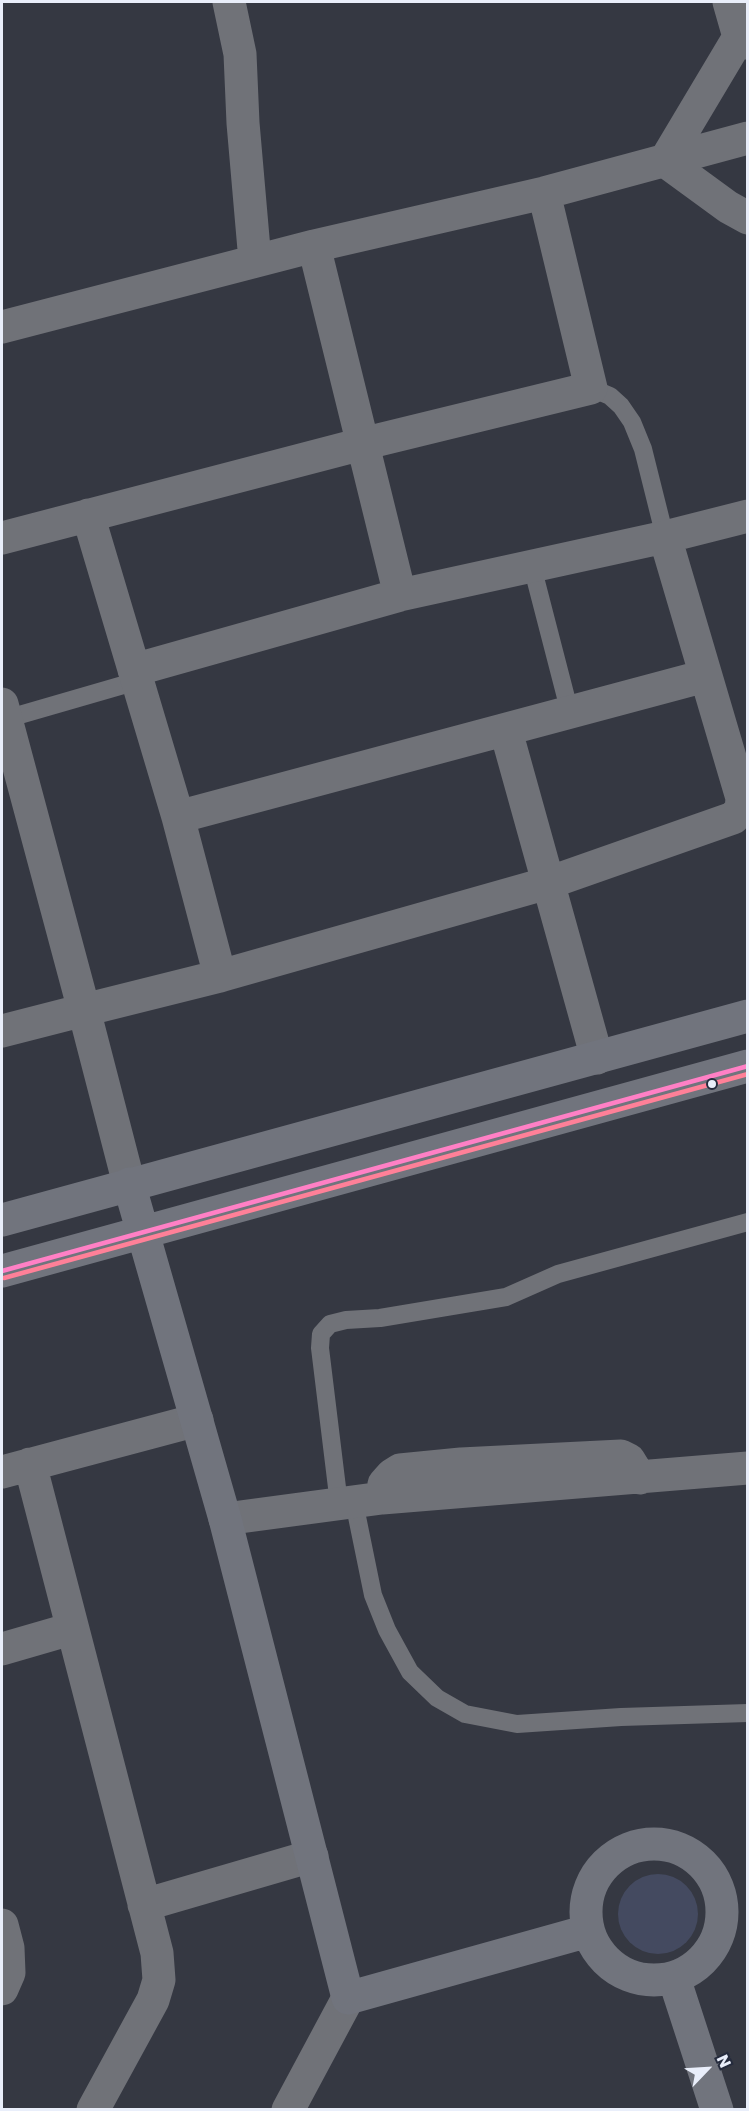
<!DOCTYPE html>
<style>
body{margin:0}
#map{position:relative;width:749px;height:2111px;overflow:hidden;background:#353842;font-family:Poppins,sans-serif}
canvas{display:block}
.frame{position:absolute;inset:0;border:3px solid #e9eefa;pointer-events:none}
.north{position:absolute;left:677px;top:2039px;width:60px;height:60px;-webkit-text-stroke:4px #252b3d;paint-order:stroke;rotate:65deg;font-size:16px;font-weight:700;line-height:24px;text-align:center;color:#e9eefa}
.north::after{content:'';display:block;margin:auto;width:21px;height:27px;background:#e9eefa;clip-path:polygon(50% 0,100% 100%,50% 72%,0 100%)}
</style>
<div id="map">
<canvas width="749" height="2111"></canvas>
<div class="frame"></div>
<div class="north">N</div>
</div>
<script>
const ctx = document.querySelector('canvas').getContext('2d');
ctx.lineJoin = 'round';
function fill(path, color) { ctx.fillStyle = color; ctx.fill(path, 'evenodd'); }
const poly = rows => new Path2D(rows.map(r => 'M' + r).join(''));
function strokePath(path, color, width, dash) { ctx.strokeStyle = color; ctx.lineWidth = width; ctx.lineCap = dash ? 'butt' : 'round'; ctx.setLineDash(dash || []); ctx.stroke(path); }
fill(poly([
 '618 1914a40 40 0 1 1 80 0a40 40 0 1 1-80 0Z'
]), '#444a60');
strokePath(poly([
 [591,388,610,396,621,406,632,422,643,449,665,537],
 [532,566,570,713],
 [2,720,137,681],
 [354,1502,373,1595,387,1630,410,1672,437,1698,465,1714,517,1724,621,1717,748,1713],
 [339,1504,320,1348,321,1334,330,1324,346,1320,380,1318,506,1297,558,1274,748,1222]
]), '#707278', 18);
strokePath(poly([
 [229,2,240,54,243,123,255,261],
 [729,2,739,37,748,43],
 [739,37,665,161,728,207,748,218],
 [314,246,400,595],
 [2,327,314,246,544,193,748,138],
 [88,515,178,817,220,976],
 [2,538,362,444,591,388,544,193],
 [134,670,400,595,665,537,748,516],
 [2,704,84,1010,220,976,548,883,733,818,741,810,742,798,665,537],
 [506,731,597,1058],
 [178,817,705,676],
 [2,1031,84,1010,129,1184],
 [30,1464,157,1953,159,1980,153,2000,93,2110],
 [2,1472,197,1420],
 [382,1498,384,1484,392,1475,400,1470,461,1464,621,1456,629,1460,640,1478],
 [225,1519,382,1498,748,1468],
 [2,1649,71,1629],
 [144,1905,312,1856],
 [2,1925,8,1948,9,1973,2,1989],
 [288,2110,348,1998]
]), '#707278', 33);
strokePath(poly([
 [129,1184,225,1519,348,1998,588,1931],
 [2,1220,748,1016],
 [2,1271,748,1066],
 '586 1912a68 68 0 1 1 136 0a68 68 0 1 1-136 0Z',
 [674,1978,717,2110]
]), '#71747d', 33);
strokePath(poly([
 [2,1271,748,1066]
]), '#ff80c5', 4.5);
strokePath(poly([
 [4,1278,748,1074]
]), '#ff8098', 4.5);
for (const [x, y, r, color] of [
 [712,1084,5,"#e9eefa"]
]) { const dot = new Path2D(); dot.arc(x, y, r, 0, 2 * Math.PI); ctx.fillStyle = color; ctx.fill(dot); strokePath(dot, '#252b3d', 2); }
</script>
